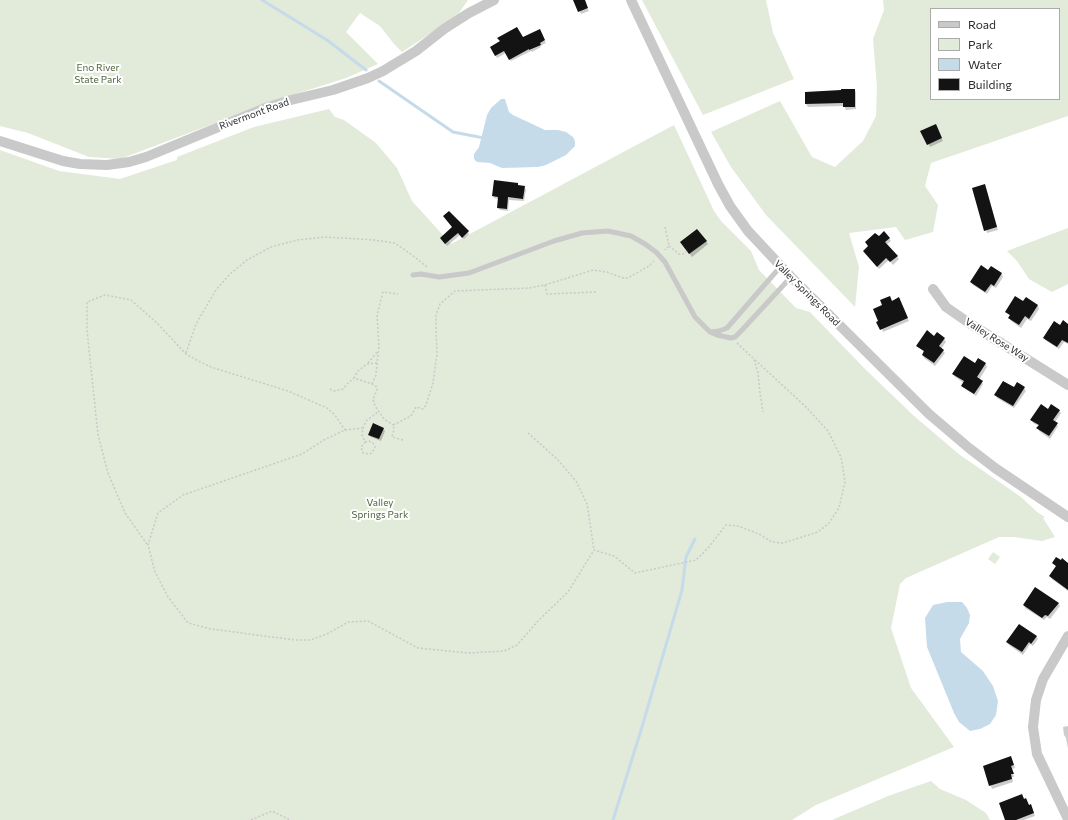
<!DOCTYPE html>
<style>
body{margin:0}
#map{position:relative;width:1068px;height:820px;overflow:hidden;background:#fff;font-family:Commissioner,sans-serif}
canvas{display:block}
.legend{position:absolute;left:930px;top:8px;width:130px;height:92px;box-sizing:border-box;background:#fff;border:1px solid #ababab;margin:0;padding:5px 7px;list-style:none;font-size:12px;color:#2c2c2c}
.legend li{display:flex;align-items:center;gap:8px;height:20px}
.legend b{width:20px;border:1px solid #ababab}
</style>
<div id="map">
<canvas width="1068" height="820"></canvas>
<ul class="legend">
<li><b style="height:5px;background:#c9c9c9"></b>Road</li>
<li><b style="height:11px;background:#e2eada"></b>Park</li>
<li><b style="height:11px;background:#c6dbea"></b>Water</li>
<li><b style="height:11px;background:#131313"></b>Building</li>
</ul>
</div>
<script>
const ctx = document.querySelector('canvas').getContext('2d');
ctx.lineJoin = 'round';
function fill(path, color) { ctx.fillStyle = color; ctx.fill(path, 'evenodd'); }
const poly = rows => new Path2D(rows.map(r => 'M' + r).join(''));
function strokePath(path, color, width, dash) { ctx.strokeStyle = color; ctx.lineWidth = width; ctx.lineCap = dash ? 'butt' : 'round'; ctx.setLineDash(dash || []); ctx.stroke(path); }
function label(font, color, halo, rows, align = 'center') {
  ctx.font = font + ' Commissioner,sans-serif'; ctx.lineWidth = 4; ctx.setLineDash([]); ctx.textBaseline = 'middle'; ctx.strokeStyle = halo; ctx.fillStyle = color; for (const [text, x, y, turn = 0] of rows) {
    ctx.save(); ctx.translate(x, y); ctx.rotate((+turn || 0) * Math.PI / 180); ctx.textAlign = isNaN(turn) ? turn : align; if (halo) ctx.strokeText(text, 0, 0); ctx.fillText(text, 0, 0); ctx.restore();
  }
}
fill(poly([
 [0,0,468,0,457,16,402,52,394,44,380,26,360,13,346,32,378,64,346,78,271,102,120,159,89,157,28,133,0,126],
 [642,0,766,0,773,33,794,79,703,115],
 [883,0,1068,0,1068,116,931,163,925,186,938,205,933,232,905,240,896,227,849,233,859,267,855,307,766,215,731,167,711,132,780,101,812,157,835,167,863,141,876,116,877,87,873,39,884,10],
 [931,9,1059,9,1059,99,931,99],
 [329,109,335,117,344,120,376,143,397,168,412,201,451,244,674,125,714,211,721,221,751,251,759,270,796,308,810,312,866,370,914,416,960,455,1021,497,1037,512,1045,517,1043,518,1055,537,1042,541,1014,537,999,537,906,578,900,584,891,628,911,688,954,747,816,805,792,820,0,820,0,150,59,171,120,179,177,160,177,157,254,127],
 [1068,228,1068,284,1052,292,1029,279,1017,261,1007,251],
 [993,552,1000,557,995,564,988,559],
 [931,781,940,789,966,800,986,813,990,820,832,820,888,796]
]), '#e2eada');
fill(poly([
 [501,99,505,99,509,112,513,115,545,130,558,130,566,132,573,137,575,141,575,146,566,155,546,165,538,167,502,168,490,163,477,162,474,159,474,154,479,147,487,115,491,108],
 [947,602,962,602,967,608,970,615,969,623,960,639,961,652,983,671,993,686,998,701,996,715,990,724,980,729,970,731,959,722,954,713,927,647,925,618,933,605]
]), '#c6dbea');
fill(poly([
 [574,0,583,0,589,11,581,14],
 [539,30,546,43,540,46,541,47,532,52,531,51,511,61,506,53,497,58,491,47,522,39],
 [854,90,856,92,856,109,846,110,844,106,808,107,806,104,806,93],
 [937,128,943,141,930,147,922,131],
 [524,187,526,190,524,201,509,200,508,211,500,210,498,208,499,199,494,198,493,196],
 [986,188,998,230,987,233,973,189],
 [453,228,468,232,469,234,464,239,460,235,447,246,443,241],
 [878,238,889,238,891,241,886,245,899,259,893,265,889,260,879,269,864,252],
 [706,241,708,244,692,257,683,245],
 [991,267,1002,274,1003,277,996,288,992,286,987,294,973,285,971,282,988,271],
 [1026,298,1038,306,1039,309,1031,321,1027,319,1021,328,1011,321,1009,318,1010,316,1006,312,1023,302],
 [900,301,909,321,883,332,880,322,892,302],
 [1068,325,1068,344,1064,342,1059,349,1045,340,1044,338,1060,326],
 [935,337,944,339,946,342,941,349,945,353,935,366,924,358,923,355,924,352,917,346],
 [978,359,986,364,987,367,979,380,983,384,976,396,964,388,962,386,964,383,955,377,953,374,975,364],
 [1014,388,1024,388,1026,391,1014,408,997,398,996,395],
 [1048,410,1059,410,1061,413,1055,422,1058,426,1050,439,1039,431,1038,429,1039,426,1033,423,1032,420],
 [383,428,385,431,381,441,371,437,369,435],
 [1053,563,1068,564,1068,591,1052,579,1050,576,1057,567],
 [1058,603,1060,606,1050,619,1047,617,1044,620,1025,608,1024,605],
 [1036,636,1038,639,1033,646,1030,644,1023,655,1009,645,1007,642],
 [1068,726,1068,749,1066,738,1064,735,1063,727],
 [1012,760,1015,768,1012,769,1014,777,1012,777,1013,782,992,789,984,766],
 [1022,795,1029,806,1032,808,1035,816,1024,820,1006,820]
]), '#0003');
strokePath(poly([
 [262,0,327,40,366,70],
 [379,81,453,132,484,138],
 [613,820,642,727,682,590,686,557,695,539]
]), '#c6dbea', 3);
fill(poly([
 [573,0,585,0,588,8,578,12],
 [517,27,523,37,540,29,545,40,540,43,541,45,529,50,529,49,509,60,504,51,495,56,490,47,500,41,497,38],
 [841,89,855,89,855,107,843,107,843,103,805,104,805,92,841,90],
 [936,124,942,138,927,145,920,131],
 [494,180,518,183,518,185,525,186,523,199,508,197,507,209,497,208,498,197,492,196],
 [985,184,997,227,984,231,972,188],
 [449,211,469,231,462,238,458,233,445,244,440,238,452,227,443,216],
 [697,229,707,241,689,254,680,242],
 [884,231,890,238,885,242,898,256,890,262,886,258,877,267,863,251,868,246,865,242,875,233,879,236],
 [981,265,988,270,991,266,1002,273,994,286,991,284,985,292,970,282],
 [890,296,892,301,899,297,908,318,880,330,876,322,878,321,873,309,882,305,880,300],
 [1015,296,1023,301,1026,297,1038,305,1029,319,1025,316,1019,325,1008,318,1010,315,1005,312],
 [1063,320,1068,324,1068,343,1062,340,1057,347,1043,338,1054,321,1060,325],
 [927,330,934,336,937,332,945,338,939,346,944,350,934,363,922,355,924,351,916,346],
 [964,356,975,363,978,358,986,363,977,377,983,381,974,394,961,386,964,381,952,374],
 [1003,381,1014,387,1017,382,1025,387,1013,406,994,395],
 [1041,404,1048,409,1051,404,1060,410,1053,420,1058,423,1049,436,1036,428,1039,425,1030,420],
 [373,423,384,428,379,439,368,435],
 [1056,557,1061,560,1062,558,1068,563,1068,590,1049,576,1056,566,1052,563],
 [1035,587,1059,603,1048,616,1045,615,1042,618,1023,605],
 [1019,624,1037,636,1031,644,1029,642,1022,652,1006,642],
 [1011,756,1014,765,1011,766,1014,774,1011,774,1012,779,989,786,983,766],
 [1022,794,1024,799,1026,798,1029,805,1031,804,1034,813,1016,820,1005,820,999,803]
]), '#131313');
strokePath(poly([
 [665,227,669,246,665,250],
 [669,246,679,254,684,254,687,251],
 [545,285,547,294,597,292],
 [737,343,754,359,758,373,760,393,763,412],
 [186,353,196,324,216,290,230,274,247,260,271,247,297,240,325,237,374,240,395,243,412,255,427,267],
 [368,363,378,351],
 [377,363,367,364,358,371,354,378,372,384,377,387,377,390,373,399,375,406,384,419,393,425],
 [372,384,376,375,377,363,379,347,377,315,383,292,398,294],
 [330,389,334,391,343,389,347,384,354,378],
 [363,428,345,430,324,440,302,454,183,495,158,513,148,545,155,572,168,597,188,623,211,629,295,640,310,640,327,634,348,622,368,621,418,648,468,653,504,651,517,645,538,621,568,592,594,550,614,556,635,573,696,560,708,548,726,525,738,526,759,534,772,542,783,543,818,532,829,523,839,508,845,482,841,457,828,431,806,407,754,359],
 [528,433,557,459,576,481,587,504,594,550],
 [403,440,392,437,394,429,393,425,411,416,416,407,423,409,426,405,433,383,437,354,436,327,436,315,440,304,455,291,529,288,545,285,593,270,607,272,623,278,628,278,649,266,654,261],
 [365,442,369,441,373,443,375,447,372,453,369,454,363,453,361,447,365,442,362,435,363,428,366,421,378,412],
 [147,544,125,513,108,473,98,435,87,330,87,302,105,295,131,300,157,323,186,354,202,363,214,368,288,391,327,408,335,415,345,430],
 [251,820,272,811,290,820]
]), '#c9c9c9', 1.5, [2, 2]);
strokePath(poly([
 [413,275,421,274,439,277,469,273,554,241,582,233,608,231,631,236,645,244,656,252,665,262,695,317,710,332,717,335,731,338,735,337,742,330,791,277],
 [711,332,719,331,727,328,781,266]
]), '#c9c9c9', 5);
strokePath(poly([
 [631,0,718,184,730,206,748,231,791,277,929,414,969,448,995,468,1068,517],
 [0,141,63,161,80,164,107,165,129,162,146,157,265,108,291,100,333,90,368,78,383,71,416,51,444,29,469,13,494,0],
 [933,289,946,307,969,323,1068,385],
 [1068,636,1043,679,1036,700,1033,727,1037,754,1068,819]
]), '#c9c9c9', 10);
label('10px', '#4e673b', '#fff', [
 ["Eno River",98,68],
 ["State Park",98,80],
 ["Valley",380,503],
 ["Springs Park",380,515]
]);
label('10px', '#2c2c2c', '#fff', [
 ["Rivermont Road",254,114,-20],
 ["Valley Springs Road",807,293,45],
 ["Valley Rose Way",997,340,32]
]);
</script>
